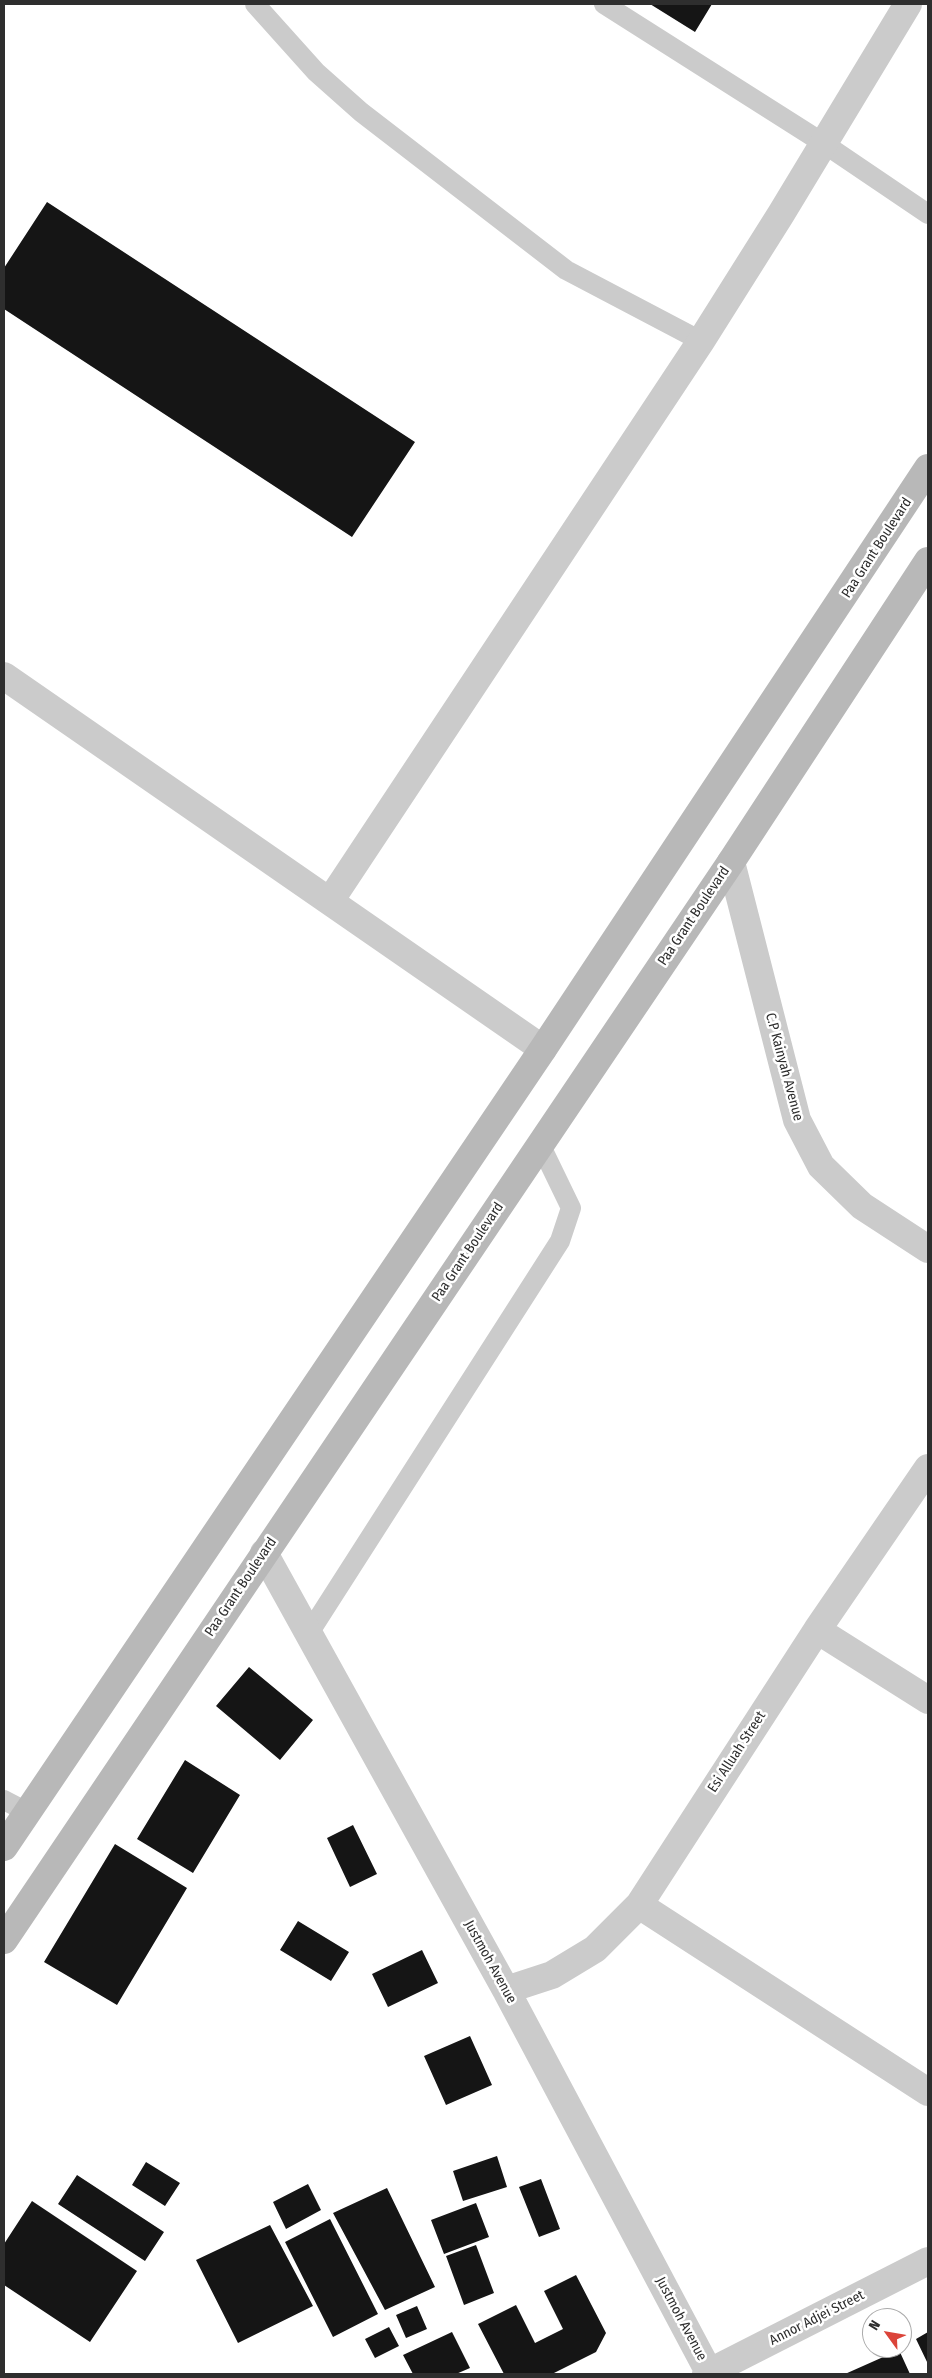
<!DOCTYPE html>
<style>
body{margin:0}
#map{position:relative;width:932px;height:2378px;overflow:hidden;background:#fff;font-family:"Fira Sans Condensed",sans-serif}
canvas{display:block}
.frame{position:absolute;inset:0;border:5px solid #2e2e2e;pointer-events:none}
.north{position:absolute;left:862px;top:2308px;width:50px;height:50px;box-sizing:border-box;background:#fff;border:1px solid #ababab;border-radius:50%;rotate:302deg;font-size:14px;font-weight:700;line-height:20px;text-align:center;color:#2e2e2e}
.north::after{content:'';display:block;margin:auto;width:18px;height:22px;background:#db443a;clip-path:polygon(50% 0,100% 100%,50% 72%,0 100%)}
</style>
<div id="map">
<canvas width="932" height="2378"></canvas>
<div class="frame"></div>
<div class="north">N</div>
</div>
<script>
const ctx = document.querySelector('canvas').getContext('2d');
ctx.lineJoin = 'round';
function fill(path, color) { ctx.fillStyle = color; ctx.fill(path, 'evenodd'); }
const poly = rows => new Path2D(rows.map(r => 'M' + r).join(''));
function strokePath(path, color, width, dash) { ctx.strokeStyle = color; ctx.lineWidth = width; ctx.lineCap = dash ? 'butt' : 'round'; ctx.setLineDash(dash || []); ctx.stroke(path); }
function label(font, color, halo, rows, align = 'center') {
  ctx.font = font + ' "Fira Sans Condensed",sans-serif'; ctx.lineWidth = 5; ctx.setLineDash([]); ctx.textBaseline = 'middle'; ctx.strokeStyle = halo; ctx.fillStyle = color; for (const [text, x, y, turn = 0] of rows) {
    ctx.save(); ctx.translate(x, y); ctx.rotate((+turn || 0) * Math.PI / 180); ctx.textAlign = isNaN(turn) ? turn : align; if (halo) ctx.strokeText(text, 0, 0); ctx.fillText(text, 0, 0); ctx.restore();
  }
}
fill(poly([
 [650,4,712,4,695,32],
 [47,202,415,442,352,537,4,309,4,268],
 [249,1667,313,1720,280,1760,216,1706],
 [185,1760,240,1795,193,1873,137,1839],
 [353,1825,377,1874,350,1887,327,1838],
 [115,1844,187,1888,117,2005,44,1962],
 [298,1921,349,1952,331,1981,280,1950],
 [422,1950,438,1983,388,2007,372,1974],
 [470,2036,492,2085,446,2105,424,2056],
 [497,2156,507,2187,463,2201,453,2171],
 [146,2162,180,2183,165,2206,132,2185],
 [77,2175,164,2232,145,2261,58,2204],
 [541,2179,560,2229,539,2237,519,2187],
 [308,2184,321,2210,286,2229,273,2202],
 [387,2188,435,2287,385,2310,333,2213],
 [32,2201,137,2271,90,2342,4,2285,4,2244],
 [476,2203,489,2237,444,2254,431,2220],
 [330,2219,378,2314,333,2337,285,2242],
 [270,2225,313,2306,238,2343,196,2260],
 [476,2245,494,2293,464,2305,446,2256],
 [576,2275,606,2333,596,2352,552,2374,504,2374,478,2324,516,2305,535,2343,563,2329,544,2291],
 [417,2306,427,2329,406,2338,396,2315],
 [389,2327,399,2346,375,2358,365,2339],
 [452,2332,470,2368,456,2374,413,2374,403,2355],
 [928,2332,928,2364,916,2339],
 [899,2350,910,2374,845,2374]
]), '#151515');
strokePath(poly([
 [255,4,316,72,361,112,566,270,701,341],
 [604,4,823,143,928,214],
 [309,1633,560,1241,571,1208,540,1144],
 [4,1800,27,1812]
]), '#cbcbcb', 20);
strokePath(poly([
 [4,676,543,1049],
 [731,862,797,1120,821,1166,862,1206,928,1249],
 [330,901,701,341,781,214,908,4],
 [264,1553,506,1990,710,2374],
 [817,1630,928,1700],
 [639,1905,928,2092],
 [506,1990,552,1975,595,1949,639,1905,817,1630,928,1468],
 [706,2374,928,2261]
]), '#cbcbcb', 28);
strokePath(poly([
 [4,1847,543,1049,928,468],
 [4,1940,731,862,928,561]
]), '#b8b8b8', 28);
label('14px', '#2e2e2e', '#fff', [
 ["Paa Grant Boulevard",877,548,-57],
 ["Paa Grant Boulevard",694,916,-56],
 ["C.P Kainyah Avenue",784,1067,75],
 ["Paa Grant Boulevard",468,1252,-56],
 ["Paa Grant Boulevard",241,1587,-56],
 ["Esi Alluah Street",737,1752,-57],
 ["Justmoh Avenue",490,1962,61],
 ["Annor Adjei Street",817,2318,-27],
 ["Justmoh Avenue",681,2319,62]
]);
</script>
